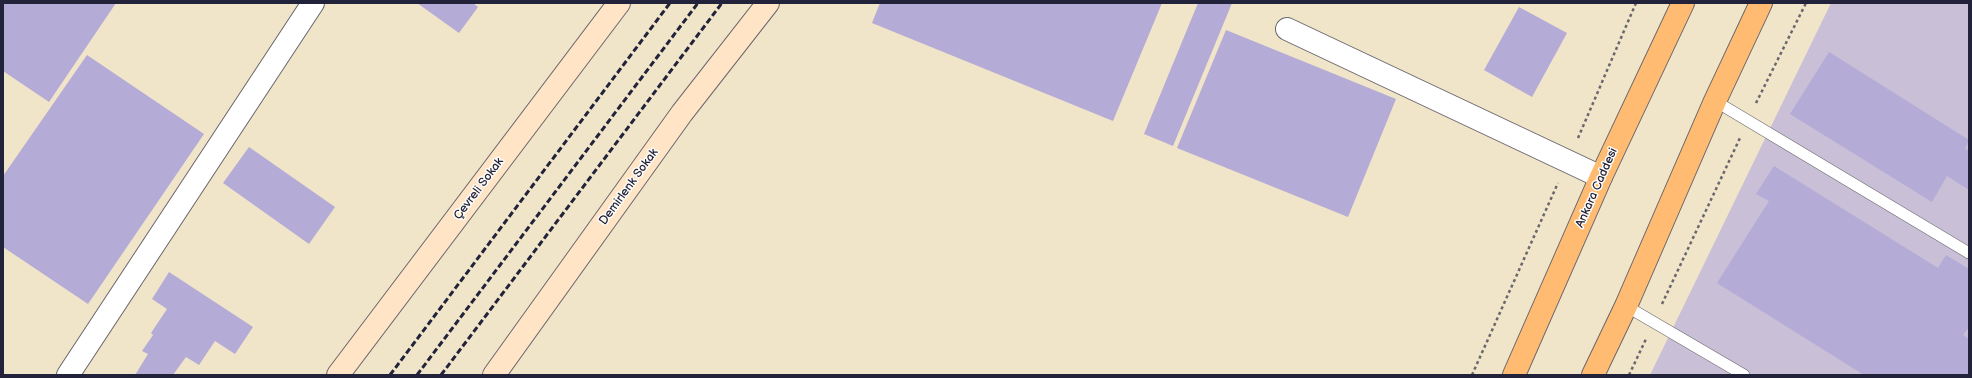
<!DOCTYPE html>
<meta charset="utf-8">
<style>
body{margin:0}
#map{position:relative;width:1972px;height:378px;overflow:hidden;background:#f0e5c9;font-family:"Balsamiq Sans",sans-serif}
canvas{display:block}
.frame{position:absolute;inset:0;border:4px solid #22223b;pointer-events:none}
</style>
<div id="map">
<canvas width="1972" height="378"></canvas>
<div class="frame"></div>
</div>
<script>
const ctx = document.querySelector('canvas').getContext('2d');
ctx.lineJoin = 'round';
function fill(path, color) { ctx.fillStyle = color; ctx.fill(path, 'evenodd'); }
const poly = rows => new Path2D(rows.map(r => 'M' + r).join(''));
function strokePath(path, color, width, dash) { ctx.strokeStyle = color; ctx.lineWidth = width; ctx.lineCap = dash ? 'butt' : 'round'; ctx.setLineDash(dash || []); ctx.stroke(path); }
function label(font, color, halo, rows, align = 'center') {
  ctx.font = font + ' "Balsamiq Sans",sans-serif'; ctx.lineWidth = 3; ctx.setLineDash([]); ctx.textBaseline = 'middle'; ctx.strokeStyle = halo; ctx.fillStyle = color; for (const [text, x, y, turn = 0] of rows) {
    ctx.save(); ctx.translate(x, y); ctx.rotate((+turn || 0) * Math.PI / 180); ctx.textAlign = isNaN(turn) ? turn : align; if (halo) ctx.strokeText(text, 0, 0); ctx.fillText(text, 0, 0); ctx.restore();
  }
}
fill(poly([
 [1831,3,1969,3,1969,375,1650,375]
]), '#c9bfd7');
fill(poly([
 [3,3,116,3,49,102,3,71],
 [417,3,473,3,478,7,459,33],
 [880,3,1162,3,1113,121,872,23],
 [1198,3,1232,3,1173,146,1144,134],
 [1519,7,1567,33,1532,97,1484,70],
 [1226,30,1396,99,1348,217,1177,148],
 [1829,52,1969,140,1965,149,1969,151,1969,190,1947,176,1932,202,1790,114],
 [87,55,204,134,88,304,3,247,3,176],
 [249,147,335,207,309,244,223,183],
 [1774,166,1938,268,1946,255,1969,269,1969,327,1963,335,1969,339,1969,375,1864,375,1717,283,1769,201,1756,194],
 [169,272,253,327,235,354,215,341,199,365,186,357,173,375,135,375,148,354,142,351,153,335,151,333,167,309,152,299]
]), '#b4abd6');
const lane = poly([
 [1715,101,1969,253],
 [1626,306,1744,375]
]);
const street = poly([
 [1287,29,1601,177],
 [68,375,313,3]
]);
const secondary = poly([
 [338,375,619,3],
 [494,375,682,113,768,3]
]);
const primary = poly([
 [1514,375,1601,177,1683,3],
 [1593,375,1626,306,1715,101,1761,3]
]);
strokePath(lane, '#6a666d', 12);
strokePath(street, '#6a666d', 24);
strokePath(secondary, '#6a666d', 24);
strokePath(primary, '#6a666d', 24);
strokePath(poly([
 [1756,103,1806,3],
 [1578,138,1636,3],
 [1662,304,1740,138],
 [1472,375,1558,183],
 [1629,375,1646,339]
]), '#6a666d', 2.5, [3, 3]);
strokePath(lane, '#fff', 11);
strokePath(street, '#fff', 22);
strokePath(secondary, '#ffe4c6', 22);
strokePath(primary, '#febb71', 22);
strokePath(poly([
 [390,375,670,3],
 [417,375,698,3],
 [441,375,722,3]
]), '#22223b', 3, [6, 3]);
label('12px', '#22223b', '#fdfcf7', [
 ["Demirlenk Sokak",629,187,-54],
 ["Ankara Caddesi",1597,188,-66],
 ["Çevreli Sokak",479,189,-53]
]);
</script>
